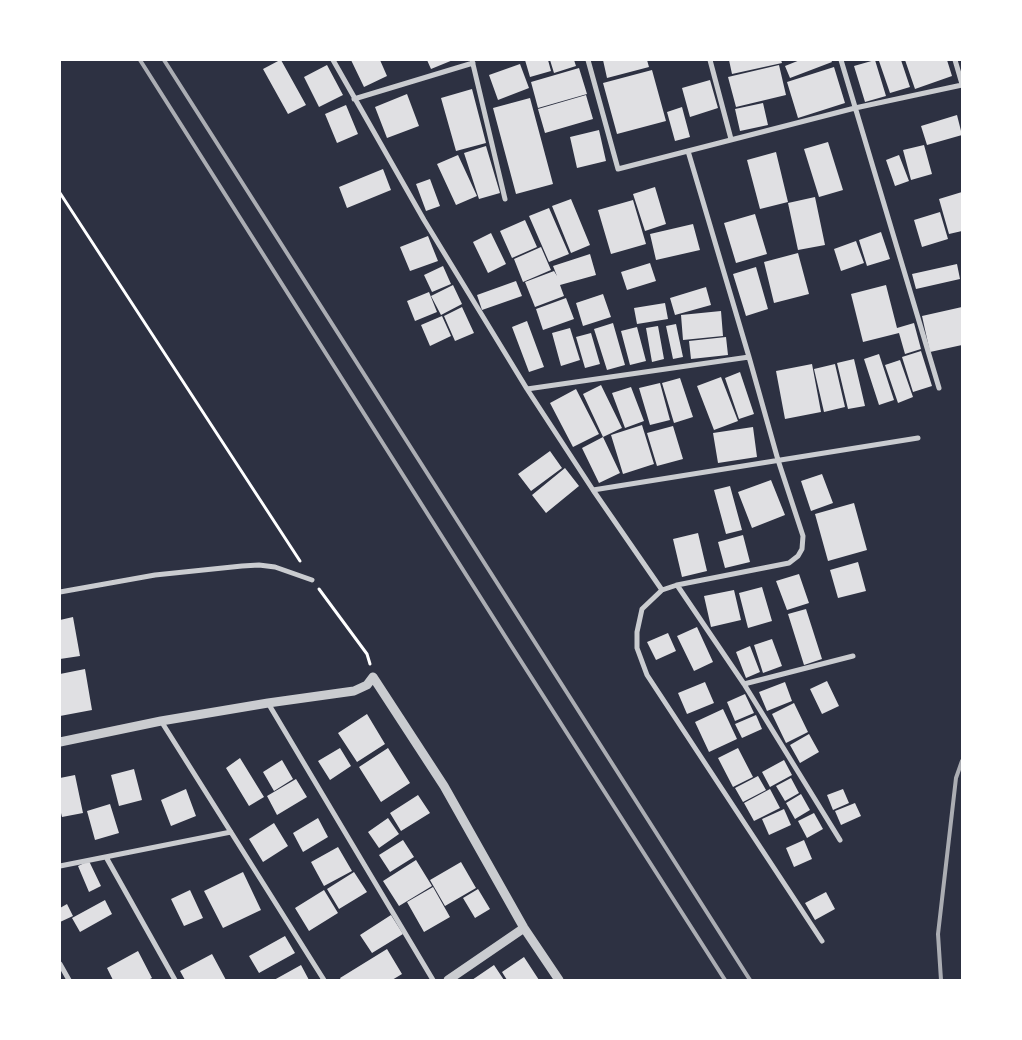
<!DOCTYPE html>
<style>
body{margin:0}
#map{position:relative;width:1022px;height:1040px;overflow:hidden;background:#2d3142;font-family:"Public Sans",sans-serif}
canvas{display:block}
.frame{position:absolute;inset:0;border:61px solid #fff;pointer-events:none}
</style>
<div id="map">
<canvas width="1022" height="1040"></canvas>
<div class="frame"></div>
</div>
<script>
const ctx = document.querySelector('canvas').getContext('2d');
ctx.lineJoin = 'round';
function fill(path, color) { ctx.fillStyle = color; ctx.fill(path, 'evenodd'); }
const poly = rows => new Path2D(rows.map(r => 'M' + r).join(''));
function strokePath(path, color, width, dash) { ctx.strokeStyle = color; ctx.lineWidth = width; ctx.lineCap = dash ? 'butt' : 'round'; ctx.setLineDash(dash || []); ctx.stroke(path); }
fill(poly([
 [280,60,281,60,306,105,288,114,263,69],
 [351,60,380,60,387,76,364,87],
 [427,60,453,60,431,69],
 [525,60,548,60,551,71,530,77],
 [550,60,574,60,576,66,554,73],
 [603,60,647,60,649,67,607,78],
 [729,60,781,60,782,63,732,74],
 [800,60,831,60,832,62,790,78,785,66],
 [875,60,886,96,865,102,854,66],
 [884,60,901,60,910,87,890,93,879,61],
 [905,60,947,60,952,76,915,89],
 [520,64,529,88,498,100,489,75],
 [327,65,343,95,319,107,304,77],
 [779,65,786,95,736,107,728,77],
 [834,67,845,103,798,118,787,82],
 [579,68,587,94,538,108,531,82],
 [652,70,666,121,617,134,603,83],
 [710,80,718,108,690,117,682,88],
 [472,89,486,143,456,151,441,98],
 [407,94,419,126,387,138,375,107],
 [586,95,593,119,545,133,538,109],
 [530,98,553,184,516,194,493,108],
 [763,103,768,125,740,131,735,109],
 [346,105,358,134,337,143,325,114],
 [682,107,690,137,675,141,667,112],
 [957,115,962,135,927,145,921,126],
 [599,130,606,161,577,168,570,137],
 [828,142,843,190,819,197,804,149],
 [924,145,932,174,911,180,903,150],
 [486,146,500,193,479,199,464,153],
 [776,152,788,202,760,209,747,160],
 [458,155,477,196,456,205,437,164],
 [899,155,909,181,895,186,886,160],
 [383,169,391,190,347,208,339,187],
 [430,179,440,206,426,211,416,184],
 [655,187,666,224,645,231,633,194],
 [962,192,962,231,949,234,939,199],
 [815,197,825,245,798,250,788,203],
 [571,199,590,245,571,253,552,206],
 [633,200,646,244,611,254,598,210],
 [549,208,569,254,549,262,529,216],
 [940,212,948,239,922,247,914,220],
 [755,214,767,254,736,263,724,223],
 [525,220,537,247,512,258,500,231],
 [693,224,700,250,656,260,650,234],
 [881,232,890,259,867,266,859,240],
 [491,233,506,264,488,273,473,242],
 [428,236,438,261,410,271,400,247],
 [856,241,864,263,841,271,834,249],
 [541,247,551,270,523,282,514,259],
 [798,253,809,294,774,303,764,262],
 [590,254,596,275,560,285,564,296,535,307,525,282,554,271,557,276,553,266],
 [650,263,656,281,627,290,621,272],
 [957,264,960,279,916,289,912,274],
 [443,266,451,284,432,292,424,275],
 [756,267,768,309,746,316,733,274],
 [516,281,522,296,482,310,477,295],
 [453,285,462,304,441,315,431,296],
 [886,285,897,328,914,323,921,349,905,354,899,333,863,342,851,294],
 [706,287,711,305,675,315,670,298],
 [429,292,437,312,415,321,407,301],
 [603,294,611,317,583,326,576,303],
 [566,298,574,319,543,330,536,309],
 [665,303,668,319,637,324,634,308],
 [462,307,474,333,455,341,444,316],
 [962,307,962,345,930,352,922,316],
 [721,311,723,336,683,340,681,315],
 [442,316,451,336,430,346,421,325],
 [527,321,544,367,529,372,512,327],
 [613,323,625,365,607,370,594,329],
 [676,324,683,357,673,359,666,326],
 [658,326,664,359,652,362,646,328],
 [637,327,646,361,630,365,621,331],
 [570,328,580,360,561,366,552,333],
 [591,333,600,364,585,368,576,337],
 [726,337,728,355,691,359,689,341],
 [921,351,932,386,913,392,902,357],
 [879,354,894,400,879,405,864,359],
 [854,359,865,406,848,409,837,363],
 [900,360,913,397,898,403,885,365],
 [812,364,821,412,785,419,776,371],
 [835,364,845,407,824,412,814,369],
 [740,372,754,414,739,419,725,378],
 [721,377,738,421,714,430,697,386],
 [680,378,693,417,674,423,662,383],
 [660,383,670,420,650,425,639,388],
 [601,385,622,428,603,437,583,394],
 [631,387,644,421,625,428,612,393],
 [576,389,599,434,573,447,550,403],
 [642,425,654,464,623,474,611,435],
 [673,426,683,459,657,466,647,433],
 [753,427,757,457,718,463,713,433],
 [603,437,620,473,599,483,582,448],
 [550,451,562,468,531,491,518,474],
 [565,468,579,486,546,513,532,495],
 [822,474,833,503,811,511,801,481],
 [771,480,785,515,752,528,738,492],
 [730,486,742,530,726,534,714,490],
 [854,503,867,550,828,561,815,514],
 [698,533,707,571,682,577,673,539],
 [743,535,750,562,725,568,718,542],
 [858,562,866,591,838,598,830,570],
 [799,574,809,603,787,610,776,581],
 [762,587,772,621,748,628,739,593],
 [734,590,741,620,711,627,704,596],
 [806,609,822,659,804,665,788,614],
 [73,617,80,656,60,659,60,620],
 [697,627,713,662,694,671,677,636],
 [668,633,676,651,656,660,647,642],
 [772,639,782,666,763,673,754,645],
 [750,646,760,672,746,678,736,652],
 [85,669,92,710,60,716,60,674],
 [827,681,839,706,822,714,810,689],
 [705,682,714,703,687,714,678,693],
 [785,682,792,701,767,711,759,692],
 [745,694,754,713,735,721,727,702],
 [794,703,808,732,786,743,772,714],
 [723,709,737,739,709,752,695,722],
 [367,714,385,744,357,762,338,733],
 [756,715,762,729,742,738,735,724],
 [809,734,819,752,800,763,790,745],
 [340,748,351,766,330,780,318,761],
 [388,748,410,783,381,802,359,767],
 [738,748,753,777,733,787,718,758],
 [240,758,264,797,249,806,226,768],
 [282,760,293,779,274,791,263,772],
 [784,760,792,775,770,787,762,772],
 [134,769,142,800,119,806,111,775],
 [75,775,83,813,62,817,60,809,60,778],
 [758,776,766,790,743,802,735,788],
 [791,778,799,793,785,801,776,786],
 [296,779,307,797,277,815,267,796],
 [186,789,196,816,171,826,161,800],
 [770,789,780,808,754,821,744,803],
 [843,789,849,803,833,810,827,795],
 [801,794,810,810,795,819,786,803],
 [418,795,430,813,401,831,390,813],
 [855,803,861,816,841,825,835,811],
 [110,804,119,833,95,840,87,811],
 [784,809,791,825,769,835,762,819],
 [814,813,823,829,807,838,798,821],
 [318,818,328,837,303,852,293,833],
 [388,818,399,834,379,848,368,832],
 [274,823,288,846,263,862,249,839],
 [403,840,414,857,390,872,379,855],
 [804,840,812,859,794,867,786,848],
 [338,847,352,871,324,886,311,862],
 [416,860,432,886,399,906,383,881],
 [89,861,101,886,89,892,78,866],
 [461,862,476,888,445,906,430,880],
 [243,872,261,910,223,928,204,891],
 [354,872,367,892,339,909,327,889],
 [433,887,450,917,424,932,407,902],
 [478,889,490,909,475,918,463,898],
 [190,890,203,918,184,926,171,899],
 [324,890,338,913,309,931,295,908],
 [826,892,835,909,815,920,805,903],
 [105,900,112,914,80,932,72,918],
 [67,904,73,916,60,922,60,908],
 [391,915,403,934,372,953,360,935],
 [285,936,295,953,259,973,249,956],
 [387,949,402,974,392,980,341,980,340,978],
 [138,951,152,978,148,980,113,980,107,968],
 [212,954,226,980,185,980,180,971],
 [524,957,539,980,507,980,502,972],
 [301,965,309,980,274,980],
 [494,965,504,980,472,980]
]), '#e0e0e3');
strokePath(poly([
 [60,193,300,561],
 [319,589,367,654,370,664]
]), '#fff', 3);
strokePath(poly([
 [333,60,424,220,527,389,593,490,662,590],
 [472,60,505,199],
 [588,60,618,169,855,108,962,85],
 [710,60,731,139],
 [841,60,939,388],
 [955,60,962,84],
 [354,99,473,63],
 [688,151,749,357,778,460,803,536,802,549,798,556,789,563,677,585,744,684,840,840],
 [527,389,749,357],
 [593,490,918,438],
 [677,585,662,590,642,609,637,632,637,648,647,675,822,941],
 [60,592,155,575,242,566,259,565,275,567,312,580],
 [744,684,853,656],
 [268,703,433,980],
 [161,721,324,980],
 [106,857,175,980],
 [60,866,231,832],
 [60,964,69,980]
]), '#caccd0', 5);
strokePath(poly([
 [60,742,161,721,268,703,354,691,367,685,373,677,444,786,524,928,559,980],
 [448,980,524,928]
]), '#caccd0', 9);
strokePath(poly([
 [140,60,510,644,725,980],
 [164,60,750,980],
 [941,980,938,934,956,778,962,761]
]), '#abadb3', 4);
</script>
